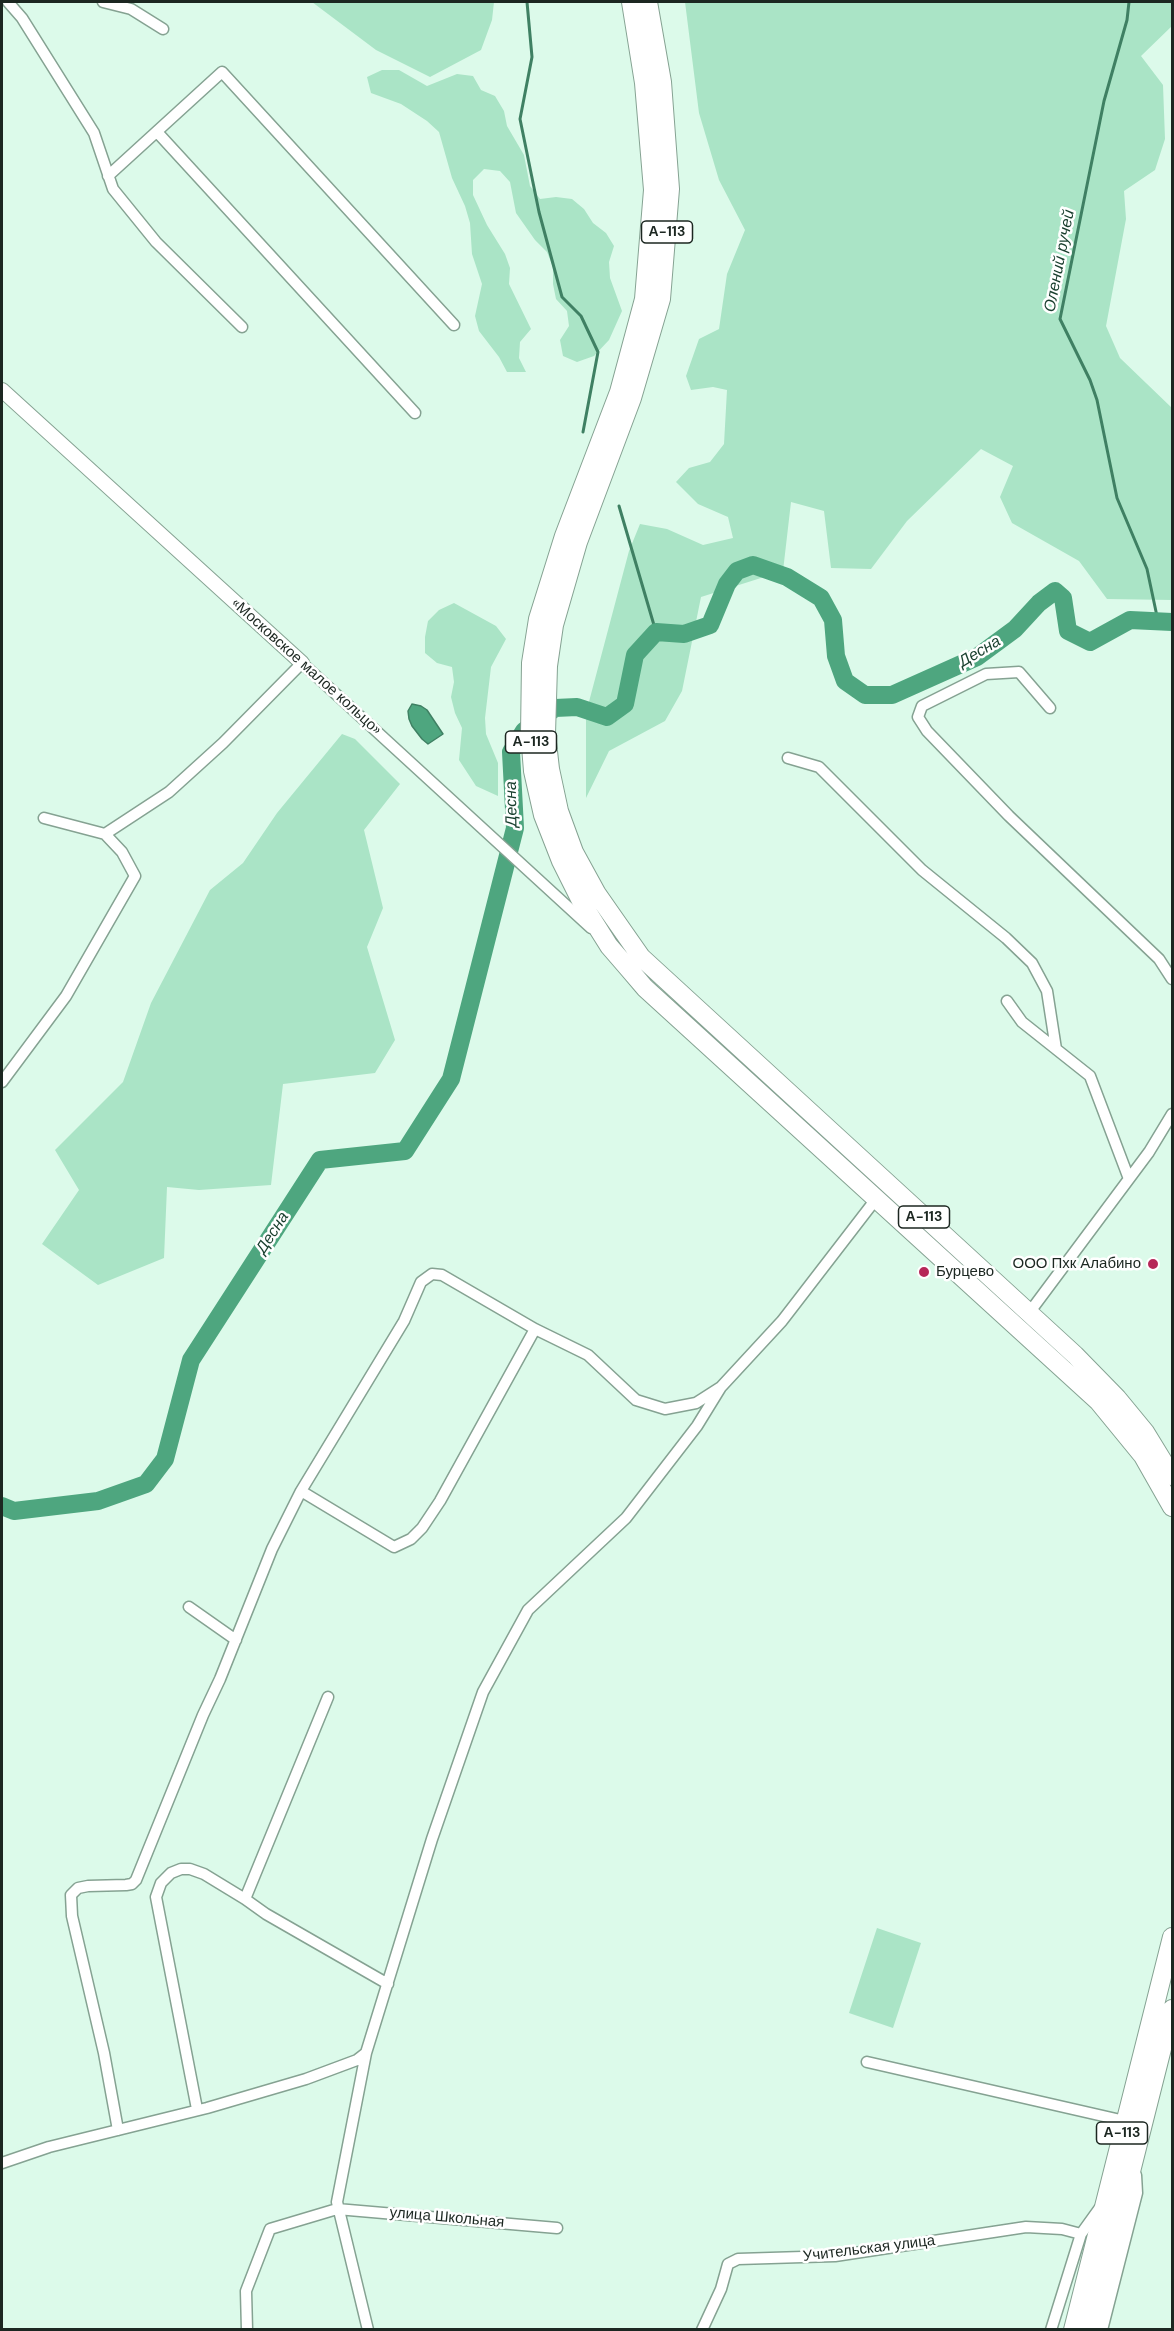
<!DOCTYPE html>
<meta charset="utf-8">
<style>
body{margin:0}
#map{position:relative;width:1174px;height:2331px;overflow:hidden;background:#dcfaea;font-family:"DM Sans",sans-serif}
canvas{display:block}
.frame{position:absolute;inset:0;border:3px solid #1c2721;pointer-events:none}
</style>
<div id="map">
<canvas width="1174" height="2331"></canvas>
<div class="frame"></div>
</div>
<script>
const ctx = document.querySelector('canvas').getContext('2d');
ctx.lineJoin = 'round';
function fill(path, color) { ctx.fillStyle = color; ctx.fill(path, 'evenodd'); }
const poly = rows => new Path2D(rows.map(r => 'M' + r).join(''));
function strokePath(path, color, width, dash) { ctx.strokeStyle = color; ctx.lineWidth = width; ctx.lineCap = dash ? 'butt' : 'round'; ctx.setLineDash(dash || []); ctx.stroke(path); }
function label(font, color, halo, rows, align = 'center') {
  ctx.font = font + ' "DM Sans",sans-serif'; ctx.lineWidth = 5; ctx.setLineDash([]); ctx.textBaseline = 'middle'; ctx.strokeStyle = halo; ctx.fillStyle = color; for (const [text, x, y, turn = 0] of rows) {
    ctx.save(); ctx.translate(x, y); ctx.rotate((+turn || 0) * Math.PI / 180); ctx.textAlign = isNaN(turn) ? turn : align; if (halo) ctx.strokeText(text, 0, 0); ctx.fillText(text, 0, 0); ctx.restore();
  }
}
fill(poly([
 [312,2,494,2,492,20,481,50,430,77,376,50],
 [685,2,1172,2,1172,26,1141,56,1163,85,1165,139,1155,170,1124,191,1126,219,1106,326,1120,358,1172,408,1172,600,1107,599,1079,561,1012,523,1000,497,1013,466,981,449,907,521,871,569,831,568,824,511,791,502,783,571,701,597,682,691,665,721,609,751,586,798,586,713,629,551,640,524,667,529,703,545,733,538,728,517,698,504,676,482,689,468,710,462,724,444,727,390,713,387,691,390,686,376,699,339,719,329,727,274,745,230,719,180,699,113],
 [382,70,399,70,427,86,457,74,473,76,481,90,495,96,504,111,507,126,524,155,530,186,540,199,556,197,572,199,584,209,593,223,606,233,614,246,609,262,610,278,622,311,609,340,594,356,577,362,563,356,560,340,569,326,567,311,556,299,553,284,553,267,547,252,535,240,516,213,510,182,500,171,484,169,473,180,473,195,487,225,505,254,510,268,509,284,531,329,520,342,519,358,526,372,507,372,499,357,479,331,475,316,482,284,472,254,470,223,465,206,452,178,439,132,427,121,401,104,371,93,367,77],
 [454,603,496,626,506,639,491,667,485,718,486,734,498,763,498,796,476,786,459,760,462,728,455,713,451,697,454,682,452,667,437,663,425,653,425,637,428,621,439,610],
 [342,734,355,739,400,784,364,830,383,908,367,947,395,1040,375,1073,283,1084,271,1185,199,1190,167,1187,164,1258,98,1285,42,1244,79,1190,55,1150,123,1082,151,1003,210,890,243,863,277,813],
 [877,1928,921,1943,893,2028,849,2013]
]), '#aae4c6');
const water = poly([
 [412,704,421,706,427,710,443,734,428,744,422,739,412,726,409,719,408,711,412,704]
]);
fill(water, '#4ea67f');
strokePath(water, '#3f8063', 1.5);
strokePath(poly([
 [527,2,532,57,520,119,539,212,562,297,581,316,598,352,583,432],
 [1129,2,1127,20,1104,101,1060,319,1090,380,1097,400,1117,498,1147,569,1158,621],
 [619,506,656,632]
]), '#3f8063', 3);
strokePath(poly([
 [2,1506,14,1511,98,1501,146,1484,165,1459,191,1360,320,1160,405,1151,451,1079,515,828,511,752,524,731,555,708,577,707,607,717,625,704,635,655,656,632,684,634,710,625,727,584,737,571,753,565,787,577,821,598,833,620,836,656,845,681,865,695,892,695,977,657,1015,629,1039,603,1055,591,1063,598,1068,631,1090,642,1130,620,1172,622]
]), '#4ea67f', 18);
const street = poly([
 [8,2,22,18,94,133,113,189,156,242,242,327],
 [103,2,131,9,163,29],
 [157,132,415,413],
 [108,176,222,72,454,325],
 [1050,708,1019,672,986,674,922,706,918,717,927,731,1009,816,1159,959,1172,979],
 [788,758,819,767,922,870,1006,938,1032,963,1047,991,1056,1049],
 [44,818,105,834,169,792,223,743,302,663,591,928],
 [1007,1001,1022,1022,1090,1076,1129,1179],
 [2,1082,66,996,135,876,122,852,105,834],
 [1029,1313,1149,1152,1172,1114],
 [301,1491,394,1547,411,1539,422,1528,440,1501,535,1329],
 [189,1607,236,1640],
 [245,1899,328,1697],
 [867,2062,1125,2121],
 [197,2109,156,1897,161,1883,171,1873,181,1869,190,1869,204,1874,245,1899,266,1914,388,1984],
 [118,2130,104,2053,72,1916,71,1895,78,1888,88,1886,126,1885,132,1884,136,1880,203,1715,220,1679,272,1549,301,1491,404,1321,421,1282,432,1274,442,1275,535,1329,588,1355,636,1400,665,1409,696,1403,721,1387],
 [2,2163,49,2147,207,2108,306,2079,357,2060,366,2053],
 [247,2330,246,2291,270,2229,337,2209,557,2228],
 [368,2330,337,2202,366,2053,432,1839,483,1692,528,1610,626,1518,697,1426,721,1387,782,1321,876,1199],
 [702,2330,721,2289,728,2264,738,2259,835,2256,1026,2227,1062,2229,1081,2234],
 [1051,2330,1081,2234,1099,2209],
 [1102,2330,1137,2193,1136,2175]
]);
const secondary = poly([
 [2,390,302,663]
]);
const highway = poly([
 [631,2,644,83,653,190,644,299,619,392,564,536,538,619,531,663,530,734,533,771,543,815,561,861,582,903,609,946,628,968,645,988,1098,1401,1143,1456,1172,1507],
 [648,2,662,82,670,189,661,299,632,398,578,542,554,625,548,666,546,734,550,769,559,811,574,852,597,894,641,957,1075,1355,1117,1398,1145,1432,1172,1476],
 [1073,2330,1172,1937],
 [1091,2330,1172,2009]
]);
strokePath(street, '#85a292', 13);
strokePath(secondary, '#85a292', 16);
strokePath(highway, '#85a292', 20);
strokePath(street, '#fff', 10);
strokePath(secondary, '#fff', 14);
strokePath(highway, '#fff', 18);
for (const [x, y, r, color] of [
 [1153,1264,6,"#b62758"],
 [924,1272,6,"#b62758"]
]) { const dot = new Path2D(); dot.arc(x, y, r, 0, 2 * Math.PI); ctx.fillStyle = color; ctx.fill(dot); strokePath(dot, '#fff', 2); }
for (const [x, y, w] of [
 [667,232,51],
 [531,742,51],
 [924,1217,51],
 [1122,2133,51]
]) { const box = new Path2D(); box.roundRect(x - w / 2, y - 11, w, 22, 4.5); ctx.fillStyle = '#fff'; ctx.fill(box); strokePath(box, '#1c2721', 1.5); }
label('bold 14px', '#1c2721', null, [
 ["А-113",667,232],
 ["А-113",531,742],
 ["А-113",924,1217],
 ["А-113",1122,2133]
]);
label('15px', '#1c2721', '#fff', [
 ["«Московское малое кольцо»",306,667,42],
 ["улица Школьная",447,2218,5],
 ["Учительская улица",869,2249,-7]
]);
label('15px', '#1c2721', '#fff', [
 ["ООО Пхк Алабино",1141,1264],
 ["Бурцево",936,1272,"left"]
], 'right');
label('italic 16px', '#183e2d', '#fff', [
 ["Олений ручей",1060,261,-79],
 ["Десна",980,652,-31],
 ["Десна",512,804,-91],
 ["Десна",273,1233,-57]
]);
</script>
